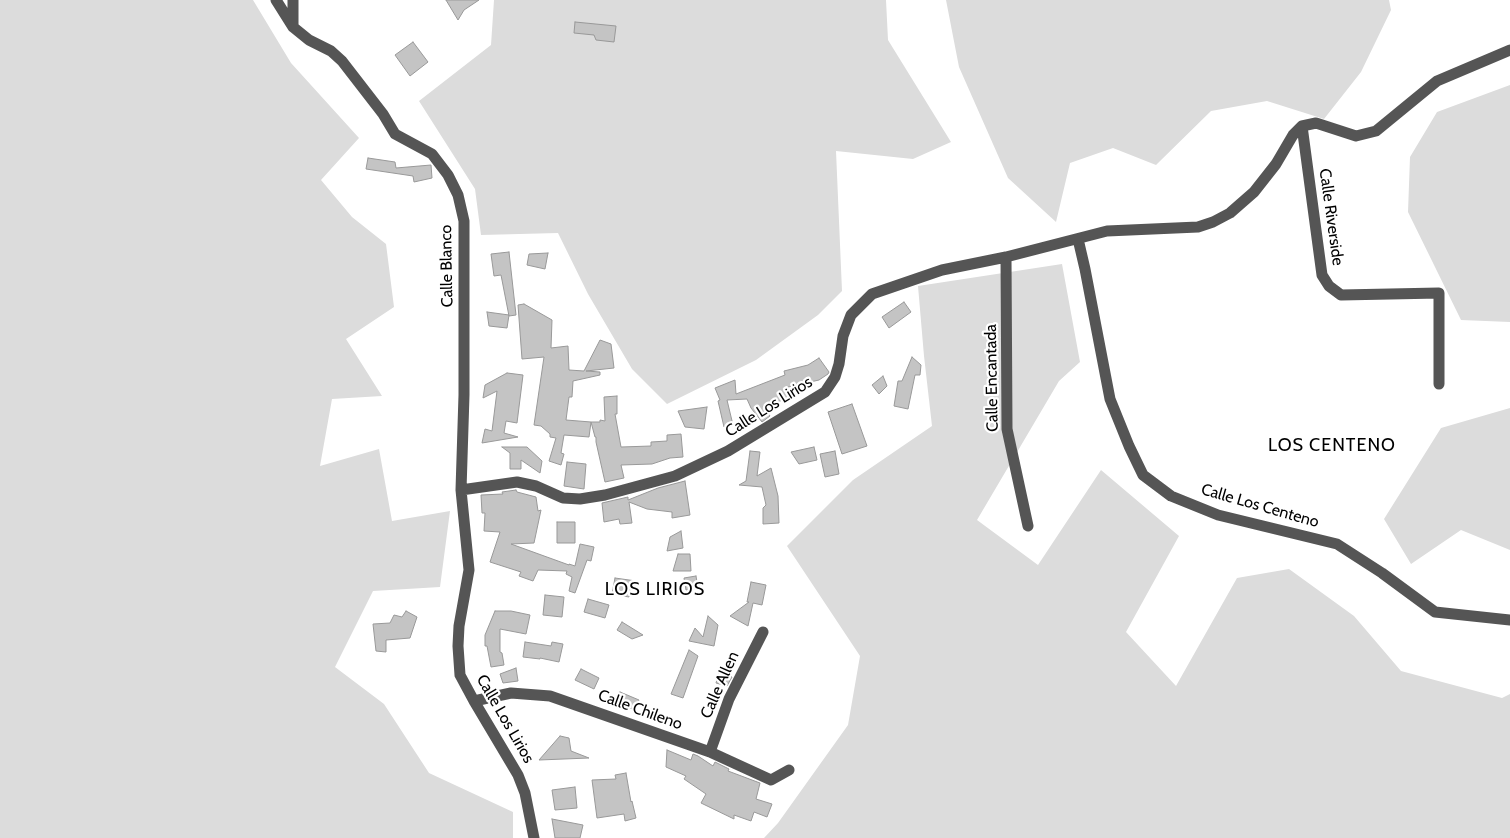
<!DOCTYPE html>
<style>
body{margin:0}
canvas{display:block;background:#fff}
</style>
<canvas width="1510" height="838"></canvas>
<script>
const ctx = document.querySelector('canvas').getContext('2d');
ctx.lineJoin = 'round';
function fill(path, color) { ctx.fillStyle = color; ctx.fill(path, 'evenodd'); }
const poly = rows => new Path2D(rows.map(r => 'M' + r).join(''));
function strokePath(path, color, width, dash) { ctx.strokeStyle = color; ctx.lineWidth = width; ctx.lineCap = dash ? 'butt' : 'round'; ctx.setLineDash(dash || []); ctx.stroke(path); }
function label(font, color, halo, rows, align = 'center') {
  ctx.font = font + ' Cabin,sans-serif'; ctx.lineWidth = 4.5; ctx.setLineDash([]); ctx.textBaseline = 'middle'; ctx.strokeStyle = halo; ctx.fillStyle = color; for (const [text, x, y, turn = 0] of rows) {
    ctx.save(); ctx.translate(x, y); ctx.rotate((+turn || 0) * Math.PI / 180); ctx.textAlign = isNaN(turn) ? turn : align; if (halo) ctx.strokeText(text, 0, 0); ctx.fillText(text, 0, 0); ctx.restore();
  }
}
fill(poly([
 [0,0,253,0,291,63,359,138,321,180,352,217,386,244,394,307,346,339,382,396,332,399,320,466,379,449,392,521,450,511,440,587,373,591,335,667,384,704,429,773,513,812,513,838,0,838],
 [494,0,886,0,888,40,951,142,913,159,836,151,842,291,818,315,756,360,667,404,632,369,588,294,558,233,481,235,475,189,419,101,491,45],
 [946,0,1389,0,1391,10,1361,72,1324,119,1267,101,1211,111,1156,165,1113,148,1070,163,1056,222,1008,178,959,67],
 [1510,85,1510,322,1461,320,1408,212,1410,157,1437,112],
 [1062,264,1080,362,1059,381,977,520,1038,565,1101,470,1179,536,1126,632,1176,686,1237,578,1289,569,1354,616,1401,671,1502,698,1510,694,1510,838,764,838,778,823,848,725,860,656,787,546,853,480,932,426,924,356,918,286],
 [1510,408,1510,550,1461,530,1411,564,1384,519,1441,428]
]), '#dcdcdc');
const building = poly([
 [446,0,479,0,464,10,458,20,446,0],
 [575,22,616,26,614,42,596,40,594,35,574,33,575,22],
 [413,42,428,62,410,76,395,55,413,42],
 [368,158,395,162,396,168,431,165,432,178,414,182,413,176,366,169,368,158],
 [509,252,516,315,509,316,501,275,494,276,491,254,509,252],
 [548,253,545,269,527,265,529,254,548,253],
 [904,302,911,312,889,328,882,317,904,302],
 [524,304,552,320,551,348,568,346,569,370,584,371,600,340,611,344,614,368,586,371,600,372,600,375,573,381,572,397,569,397,566,420,591,422,589,437,564,435,561,453,564,454,561,465,549,461,556,438,550,437,550,434,541,426,534,425,544,357,522,359,518,305,524,304],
 [487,312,509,315,507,328,489,326,487,312],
 [912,357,921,365,920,375,915,375,908,409,894,406,898,381,902,381,912,357],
 [819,358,829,372,828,374,819,380,784,388,790,398,763,406,770,416,762,422,751,408,747,399,727,400,733,425,724,427,718,401,720,400,715,388,735,380,736,394,785,375,784,371,808,365,819,358],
 [507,373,523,375,517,423,506,421,504,433,518,437,482,443,485,429,492,431,497,391,483,398,485,385,507,373],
 [883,376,887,386,879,394,872,385,883,376],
 [617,396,617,414,615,414,621,447,651,446,651,442,667,441,667,435,681,434,683,457,670,458,652,464,621,465,624,478,605,482,596,442,596,437,595,437,591,422,600,422,600,420,605,421,604,397,617,396],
 [852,404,867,446,842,454,828,412,852,404],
 [707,407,704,429,685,427,678,411,707,407],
 [502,447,527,447,542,461,540,473,521,460,521,469,510,469,510,453,502,447],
 [814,447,817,460,799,464,791,452,814,447],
 [750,451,760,452,757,476,771,468,778,496,779,523,763,524,763,508,766,505,762,487,739,485,746,481,750,451],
 [835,451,839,474,825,477,820,454,835,451],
 [567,462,586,464,584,489,564,486,567,462],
 [685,481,690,515,672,518,672,512,647,509,629,502,632,523,620,524,619,519,604,522,602,503,628,497,628,500,658,488,685,481],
 [516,490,517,492,536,497,538,511,541,510,534,543,511,544,569,565,569,564,575,566,580,544,594,547,591,561,587,560,575,593,569,591,572,577,566,574,567,571,538,570,533,581,519,576,521,572,490,562,500,532,484,531,485,513,482,513,481,495,503,494,502,492,516,490],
 [557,522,575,522,575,543,557,543,557,522],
 [681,531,683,548,667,551,670,537,681,531],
 [678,554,690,554,691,571,673,571,678,554],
 [696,576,698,588,686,590,684,578,696,576],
 [615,578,636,581,629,597,612,594,615,578],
 [751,582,766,585,762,605,753,603,748,626,730,616,749,602,747,602,751,582],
 [545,595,564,597,562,617,543,615,545,595],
 [588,599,609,605,605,618,584,612,588,599],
 [406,611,417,617,410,638,386,640,386,652,376,651,373,624,390,623,394,615,402,617,406,611],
 [495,611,511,611,530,615,526,634,500,629,500,652,502,653,504,665,491,667,487,646,485,646,485,635,495,611],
 [708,616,718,625,714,646,689,641,695,628,703,637,708,616],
 [622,622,643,635,632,639,617,630,622,622],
 [525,642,551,646,552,642,563,644,559,662,540,658,540,659,523,657,525,642],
 [689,650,698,656,683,698,671,694,689,650],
 [516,668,518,681,503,683,500,674,516,668],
 [581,669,599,678,594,689,575,680,581,669],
 [720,669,732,677,727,686,716,683,720,669],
 [620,692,639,700,635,710,618,703,620,692],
 [560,736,569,738,571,751,589,758,539,760,560,736],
 [667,750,691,760,693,754,698,756,713,766,715,762,729,769,728,771,760,783,756,799,772,804,767,817,754,812,751,821,734,815,734,819,701,803,706,794,684,779,686,776,666,767,667,750],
 [626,773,631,802,632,801,636,818,625,821,624,814,597,818,592,780,616,779,615,775,626,773],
 [575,787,577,808,555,810,552,790,575,787],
 [552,819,583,825,580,838,555,838,552,819]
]);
fill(building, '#c4c4c4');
strokePath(building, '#999', 1);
strokePath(poly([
 [276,0,293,27,309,40,331,51,342,61,383,114,395,134,432,154,448,175,458,195,464,221,464,395,461,490,469,570,459,626,458,646,460,675,474,701,518,775,525,793,534,838],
 [293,27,293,0],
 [1302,126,1322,275,1329,286,1341,295,1439,293,1439,384],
 [1078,239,1085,269,1110,399,1129,446,1143,475,1171,496,1218,515,1337,544,1382,573,1435,612,1510,620],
 [1006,257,1007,429,1028,526],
 [461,490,517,482,536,486,563,498,580,499,605,495,675,476,728,451,825,392,835,377,839,364,843,336,851,315,872,294,942,270,1006,257,1107,231,1198,227,1213,222,1230,213,1254,192,1276,164,1293,135,1302,126,1316,123,1356,136,1376,131,1437,81,1510,50],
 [474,701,511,693,550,696,710,752,771,780,789,770],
 [710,752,729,699,763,632]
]), '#555', 11);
label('16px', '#000', '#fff', [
 ["Calle Riverside",1331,217,82],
 ["Calle Blanco",447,266,-91],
 ["Calle Encantada",992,378,-91],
 ["Calle Los Lirios",769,407,-32],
 ["Calle Los Centeno",1260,506,16],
 ["Calle Allen",720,685,-66],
 ["Calle Chileno",640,710,20],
 ["Calle Los Lirios",505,719,60]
]);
ctx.letterSpacing = '1px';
label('18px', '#000', '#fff', [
 ["LOS CENTENO",1332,446],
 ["LOS LIRIOS",655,590]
]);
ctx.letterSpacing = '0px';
</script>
